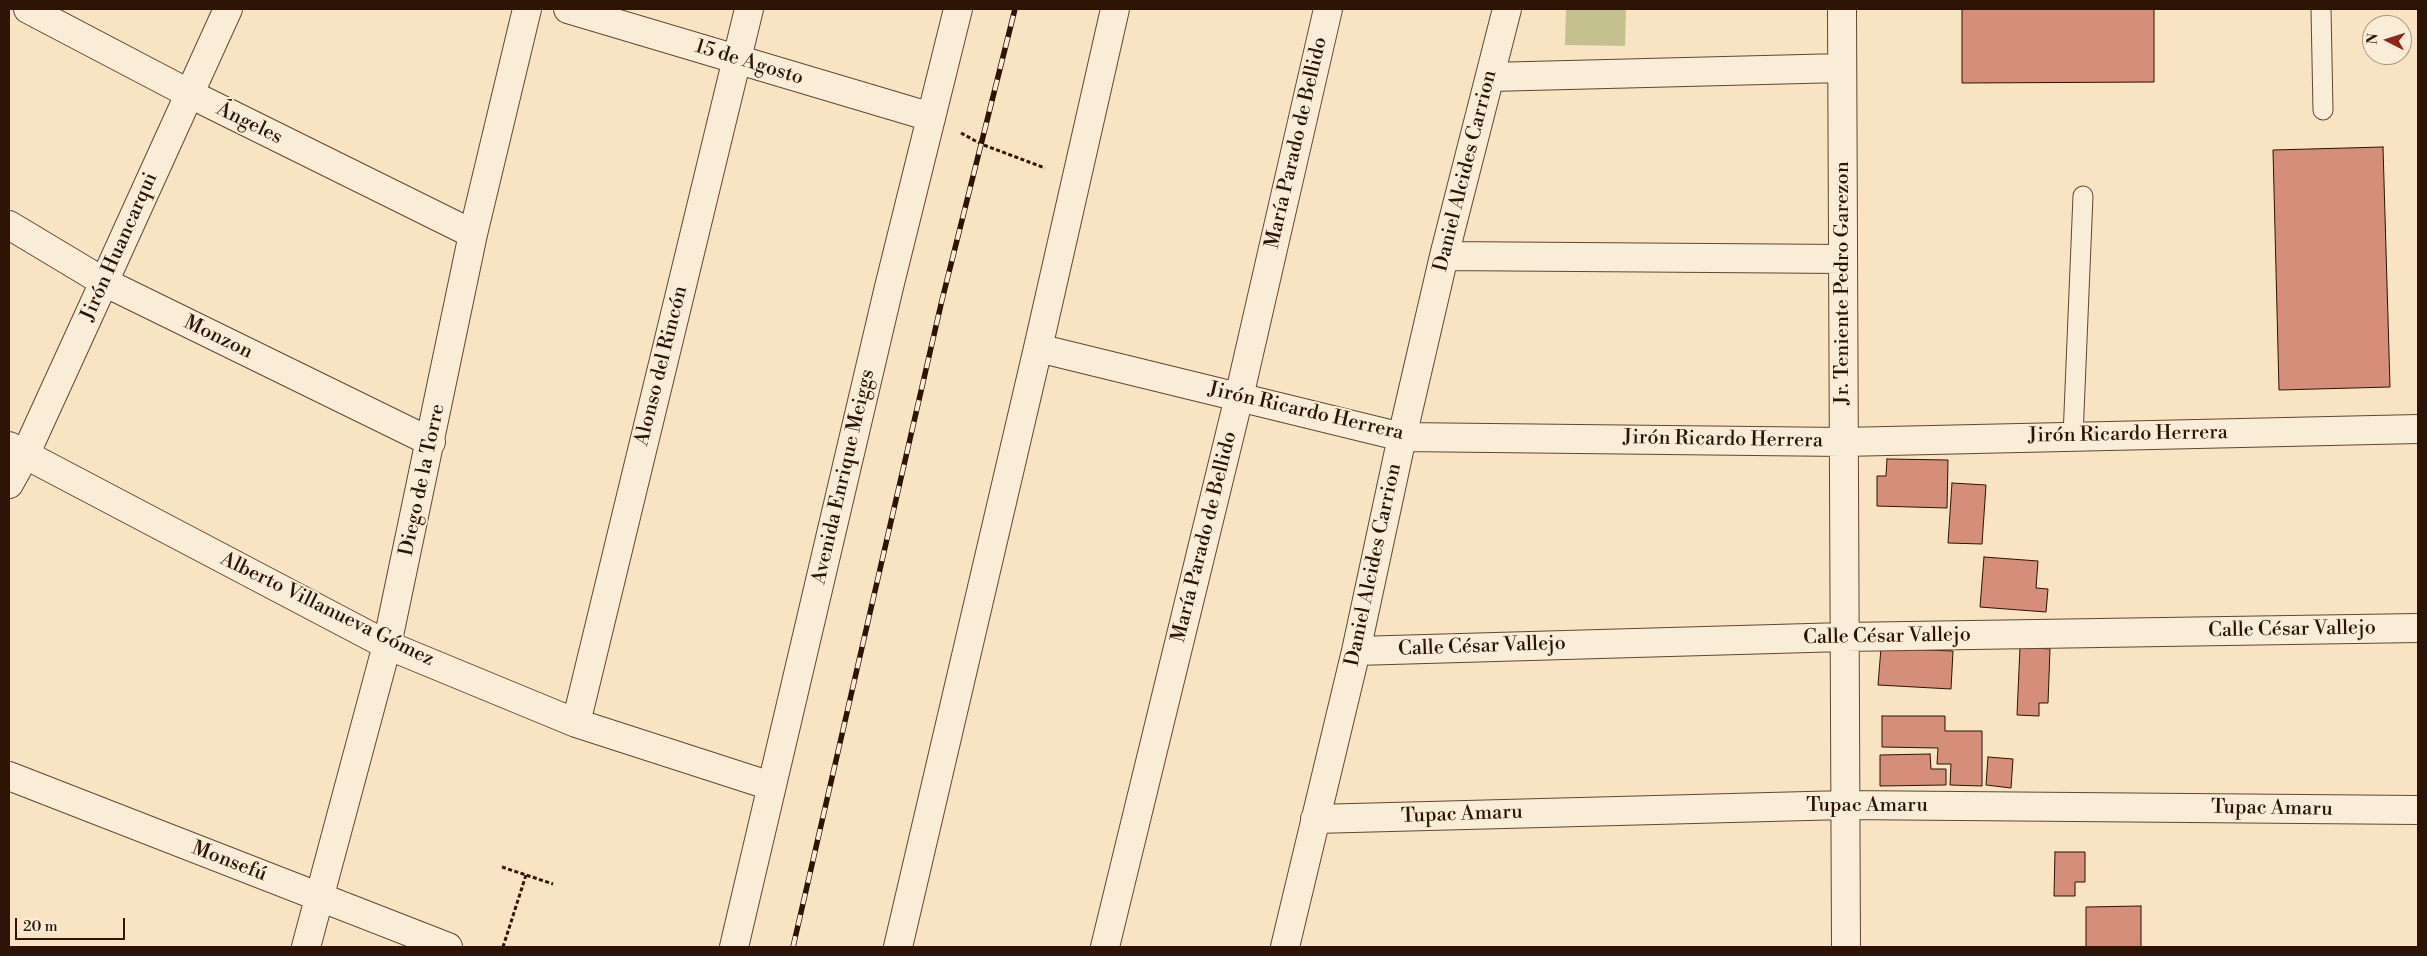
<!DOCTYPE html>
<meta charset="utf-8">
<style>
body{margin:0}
#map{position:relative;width:2427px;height:956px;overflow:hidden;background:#f8e3c3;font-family:"Libre Bodoni",serif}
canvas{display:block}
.frame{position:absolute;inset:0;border:10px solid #2c1304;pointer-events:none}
.north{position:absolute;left:2362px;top:15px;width:50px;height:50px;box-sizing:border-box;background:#faedd8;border:1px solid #a89683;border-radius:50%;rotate:275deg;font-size:14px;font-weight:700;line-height:20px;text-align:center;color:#2c1304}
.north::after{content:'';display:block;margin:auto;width:18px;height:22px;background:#8f2418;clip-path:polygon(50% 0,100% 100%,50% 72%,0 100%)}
.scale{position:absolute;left:15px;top:918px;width:110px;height:22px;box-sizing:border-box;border:2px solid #2c1304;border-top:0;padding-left:6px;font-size:15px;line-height:18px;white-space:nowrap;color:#2c1304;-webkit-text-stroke:4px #faedd8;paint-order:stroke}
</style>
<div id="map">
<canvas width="2427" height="956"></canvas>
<div class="frame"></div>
<div class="north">N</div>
<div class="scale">20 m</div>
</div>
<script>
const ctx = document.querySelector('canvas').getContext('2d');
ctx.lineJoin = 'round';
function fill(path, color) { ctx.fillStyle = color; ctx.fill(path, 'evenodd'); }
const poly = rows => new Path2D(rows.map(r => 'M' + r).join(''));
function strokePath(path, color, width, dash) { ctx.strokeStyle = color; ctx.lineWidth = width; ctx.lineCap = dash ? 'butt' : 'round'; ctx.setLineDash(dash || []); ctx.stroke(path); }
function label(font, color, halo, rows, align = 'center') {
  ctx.font = font + ' "Libre Bodoni",serif'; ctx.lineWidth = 4; ctx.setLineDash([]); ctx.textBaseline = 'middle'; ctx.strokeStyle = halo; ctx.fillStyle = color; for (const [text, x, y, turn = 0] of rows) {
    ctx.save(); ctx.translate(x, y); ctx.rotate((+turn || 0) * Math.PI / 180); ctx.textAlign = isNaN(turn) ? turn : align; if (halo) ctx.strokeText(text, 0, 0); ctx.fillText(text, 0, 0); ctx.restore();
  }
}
fill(poly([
 [1566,9,1626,9,1625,46,1565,45]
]), '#c4c18f');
const building = poly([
 [1962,9,2154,9,2154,82,1962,83,1962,9],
 [2383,147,2390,387,2279,390,2273,150,2383,147],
 [1887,459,1948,460,1947,508,1877,506,1877,476,1886,476,1887,459],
 [1952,483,1986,485,1982,544,1948,543,1952,483],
 [1984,557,2038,561,2036,588,2048,589,2046,612,1980,607,1984,557],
 [2020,647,2050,649,2048,703,2039,703,2039,716,2017,715,2020,647],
 [1881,648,1953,651,1951,689,1878,685,1881,648],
 [1882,716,1945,716,1945,731,1982,731,1982,786,1950,785,1951,764,1937,764,1938,748,1882,747,1882,716],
 [1930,754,1931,769,1946,769,1946,785,1880,786,1880,755,1930,754],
 [1988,757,2013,759,2011,788,1986,785,1988,757],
 [2055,852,2085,852,2085,882,2075,882,2075,896,2054,896,2055,852],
 [2141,906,2141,947,2086,947,2086,907,2141,906]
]);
fill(building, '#d58e79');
strokePath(building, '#2c1304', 1);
const service = poly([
 [2321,9,2323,110],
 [2073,437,2083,196]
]);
const minor = poly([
 [28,9,188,93,473,234],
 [568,9,931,117],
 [1842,9,1846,947],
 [1490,77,1842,68],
 [9,225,104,282,431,442],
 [1444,256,1843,259],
 [1038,348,1402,437,1843,442,2418,429],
 [9,446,387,645,576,723,771,786],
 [9,484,25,455,104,282,228,9],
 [1356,651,1844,637,2418,628],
 [576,723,749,9],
 [9,776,448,947],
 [1315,819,1845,805,2418,810],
 [306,947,387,645,473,234,527,9],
 [898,947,1038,348,1115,9],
 [1105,947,1239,397,1328,9],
 [1285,947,1356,651,1402,437,1444,256,1507,9]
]);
const tertiary = poly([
 [734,947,889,287,958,9]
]);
strokePath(service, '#5f4734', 21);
strokePath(minor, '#5f4734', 30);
strokePath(tertiary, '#5f4734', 30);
strokePath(poly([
 [961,133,981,144,1045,168],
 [502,867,553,884],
 [503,947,526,875]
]), '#2c1304', 3, [4, 2.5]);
strokePath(service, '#faedd8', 19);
strokePath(minor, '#faedd8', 28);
strokePath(tertiary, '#faedd8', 28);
const rail = poly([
 [793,947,942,300,1015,9]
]);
strokePath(rail, '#2c1304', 5.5);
strokePath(rail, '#faedd8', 4, [11]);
label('20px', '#2c1304', '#faedd8', [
 ["15 de Agosto",749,63,17],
 ["Ángeles",249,124,26],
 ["María Parado de Bellido",1297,143,-77],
 ["Daniel Alcides Carrion",1466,171,-76],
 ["Jirón Huancarqui",120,247,-66],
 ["Jr. Teniente Pedro Garezon",1843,283,-90],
 ["Monzon",218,338,26],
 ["Alonso del Rincón",662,366,-76],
 ["Jirón Ricardo Herrera",1306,412,13],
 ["Jirón Ricardo Herrera",2128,435,-1],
 ["Jirón Ricardo Herrera",1723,440,1],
 ["Avenida Enrique Meiggs",844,477,-77],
 ["Diego de la Torre",423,480,-78],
 ["María Parado de Bellido",1205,537,-76],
 ["Daniel Alcides Carrion",1374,565,-78],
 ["Alberto Villanueva Gómez",327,610,26],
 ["Calle César Vallejo",2292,630,-1],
 ["Calle César Vallejo",1887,637,-1],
 ["Calle César Vallejo",1482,647,-2],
 ["Tupac Amaru",1867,806],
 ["Tupac Amaru",2272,809,1],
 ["Tupac Amaru",1462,815,-2],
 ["Monsefú",229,862,21]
]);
</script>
